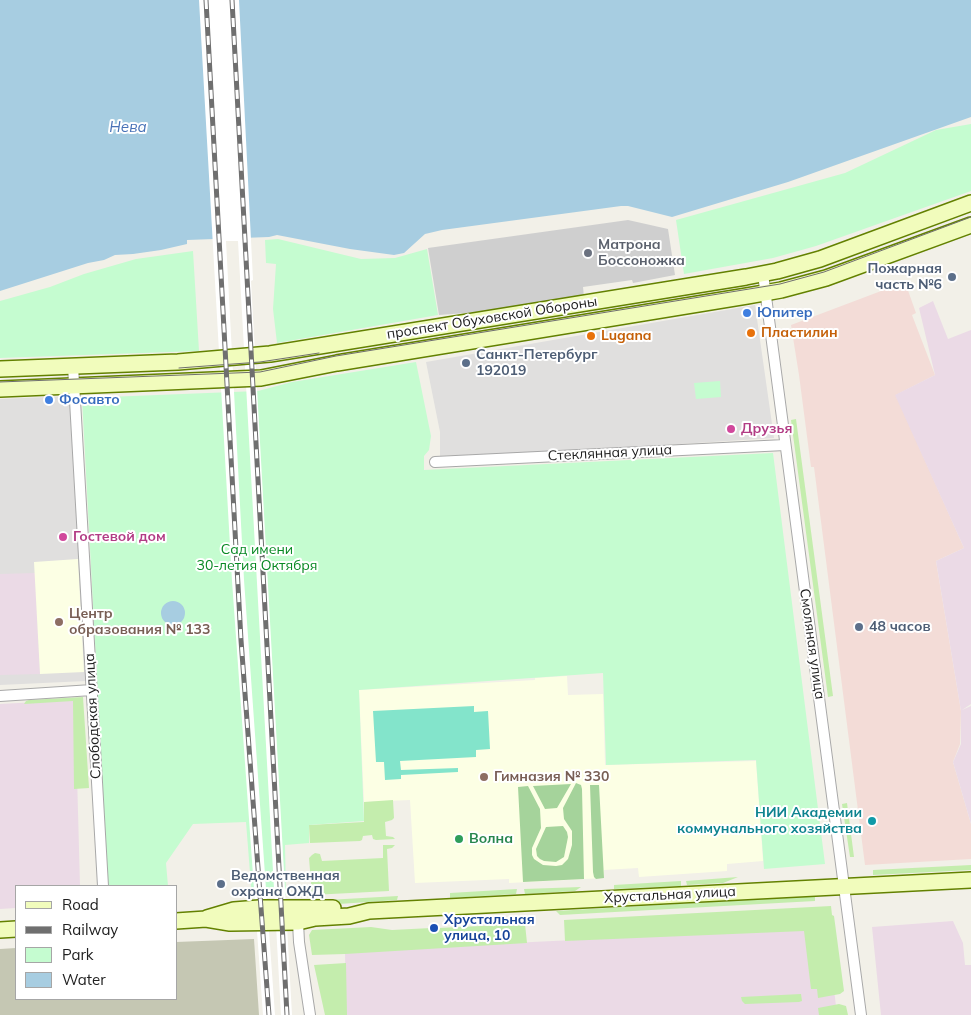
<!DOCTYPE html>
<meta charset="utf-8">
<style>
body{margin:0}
#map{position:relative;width:971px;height:1015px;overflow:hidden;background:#f2f0e8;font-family:Mulish,sans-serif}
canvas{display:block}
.legend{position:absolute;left:15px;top:885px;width:162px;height:115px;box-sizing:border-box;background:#fff;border:1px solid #a6a6a6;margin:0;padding:6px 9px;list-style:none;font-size:15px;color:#212121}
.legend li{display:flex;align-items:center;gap:10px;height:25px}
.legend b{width:25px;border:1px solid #a6a6a6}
</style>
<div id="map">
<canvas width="971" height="1015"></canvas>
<ul class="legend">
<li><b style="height:6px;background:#f1fcbc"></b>Road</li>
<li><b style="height:6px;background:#6f6f6f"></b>Railway</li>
<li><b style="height:14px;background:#c5fcd0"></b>Park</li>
<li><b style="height:14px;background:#a7cde1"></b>Water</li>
</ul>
</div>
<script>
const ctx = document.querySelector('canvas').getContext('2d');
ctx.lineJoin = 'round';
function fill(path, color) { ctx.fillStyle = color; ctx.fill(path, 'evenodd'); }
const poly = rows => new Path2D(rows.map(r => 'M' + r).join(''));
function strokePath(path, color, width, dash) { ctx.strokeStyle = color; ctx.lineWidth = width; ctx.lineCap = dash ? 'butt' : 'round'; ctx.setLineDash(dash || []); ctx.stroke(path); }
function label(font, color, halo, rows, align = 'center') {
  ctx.font = font + ' Mulish,sans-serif'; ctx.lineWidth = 4; ctx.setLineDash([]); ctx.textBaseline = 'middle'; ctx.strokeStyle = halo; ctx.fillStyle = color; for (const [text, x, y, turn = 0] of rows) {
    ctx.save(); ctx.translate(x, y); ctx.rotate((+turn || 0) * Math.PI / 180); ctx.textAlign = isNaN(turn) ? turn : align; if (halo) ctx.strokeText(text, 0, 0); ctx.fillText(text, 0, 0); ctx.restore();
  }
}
fill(poly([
 [755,305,774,438,587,450,440,456,440,432,426,362],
 [70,396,86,681,0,685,0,399]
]), '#e0dfde');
fill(poly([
 [905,282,916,313,912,315,935,375,896,395,964,548,936,561,961,711,960,744,953,762,971,824,971,859,865,865,814,467,811,467,799,375,791,325]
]), '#f3dcd7');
fill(poly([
 [933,301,948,339,971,330,971,704,962,710,971,706,971,824,953,762,961,744,961,711,936,561,964,548,895,395,935,375,919,308],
 [35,573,40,674,0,675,0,574],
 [75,700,80,886,16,886,16,908,0,909,0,704],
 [953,921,963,943,965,965,971,965,971,1015,881,1015,872,927],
 [827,928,837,1015,346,1015,345,953,532,942]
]), '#ebdae6');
fill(poly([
 [78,559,84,672,40,674,34,562],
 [567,676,568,695,603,694,605,765,756,761,763,861,727,864,727,871,639,877,638,868,604,870,604,878,509,883,509,879,415,883,410,800,364,802,359,690,535,680,535,678]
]), '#fcffe4');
fill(poly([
 [628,220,668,229,675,275,633,283,632,280,583,287,584,297,506,310,439,315,428,248]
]), '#cfcfcf');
fill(poly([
 [254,939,259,1015,0,1015,0,949,16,948,16,999,176,999,176,942]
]), '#c5c7b3');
fill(poly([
 [796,419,833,696,828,697,791,420],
 [83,697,89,788,74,789,73,701,24,704,26,701,29,700],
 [393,800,394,818,392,820,385,822,386,836,393,837,395,839,376,840,373,839,372,835,363,836,362,840,360,841,310,843,309,825,364,822,364,802],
 [847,803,854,857,850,857,842,804],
 [383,845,395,845,392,848,387,849,389,891,312,895,309,858,312,855,315,853,320,854,322,861,383,858],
 [971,865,971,870,873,875,873,870],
 [738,877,723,883,687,885,686,881],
 [681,881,681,886,614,889,614,885],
 [581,887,575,891,525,894,524,889],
 [517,889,516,894,450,898,450,893],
 [398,896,397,900,339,904,327,902,327,900],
 [815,896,815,901,560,915,556,911],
 [831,906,832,915,834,916,844,991,840,994,818,998,817,989,811,989,804,931,565,941,564,920],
 [525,924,527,943,345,954,312,955,309,935,312,930,371,927,392,930,431,928,431,930,438,930,438,928],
 [346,963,347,1015,325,1015,314,965],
 [801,994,802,1001,799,1002,745,1004,742,1001,741,997],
 [839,1004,846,1006,848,1015,819,1015,818,1008]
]), '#c4edad');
fill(poly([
 [576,783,581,785,582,789,584,879,523,882,518,787,528,786,540,809,541,828,532,848,532,855,534,859,543,865,556,866,562,865,568,859,572,845,572,831,564,819,563,808],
 [571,784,557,808,545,809,533,786],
 [590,785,599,785,604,878,596,879,594,877,593,872],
 [563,826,567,832,568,837,564,857,556,862,544,861,540,859,537,856,536,849,546,827]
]), '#a5d39b');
fill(poly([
 [971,124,971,191,816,246,773,258,684,274,676,220,845,173,936,130],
 [278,239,361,259,395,258,427,249,438,315,277,343,273,309,276,264,266,263,265,240],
 [193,251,199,351,0,358,0,301,50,287,84,274,136,259],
 [416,362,431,436,429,450,424,456,424,470,773,453,825,864,764,869,756,760,606,765,603,673,359,690,364,821,309,825,309,843,285,845,286,895,252,898,246,822,193,824,166,863,168,886,108,886,82,398,258,391,292,382],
 [720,381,721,397,696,399,694,383]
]), '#c5fcd0');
fill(poly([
 [474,706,474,712,488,711,490,749,476,750,476,757,400,761,401,770,458,768,458,772,401,775,401,779,385,780,384,762,376,762,373,711]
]), '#83e4cb');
fill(poly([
 [0,0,971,0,971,117,788,182,672,217,628,206,621,206,442,230,425,234,404,253,394,255,350,249,277,235,269,237,187,240,187,244,161,250,133,254,115,255,104,260,88,263,0,291],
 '161 613a12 12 0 1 1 24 0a12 12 0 1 1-24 0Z'
]), '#a7cde1');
fill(poly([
 [199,0,239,0,253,280,251,281,292,1015,281,1015,238,241,226,241,244,580,275,1015,263,1015,232,581]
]), '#fff');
const street = poly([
 [763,274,861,1015],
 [73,366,103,886],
 [435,462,785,445],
 [0,696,92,690],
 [298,922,299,942,310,1015]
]);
const secondary = poly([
 [0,369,178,362,270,354,746,277,777,271,820,259,971,203],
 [0,389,261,378,337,363,747,296,781,290,826,278,971,225],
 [207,918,234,910,259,908,333,908],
 [176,921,206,919,230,923,298,922,315,918,349,916,369,911,971,880],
 [0,930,16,929]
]);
strokePath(street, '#a8a8a8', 12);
strokePath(secondary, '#638100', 18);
strokePath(street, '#fff', 10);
strokePath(secondary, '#f1fcbc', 15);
strokePath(poly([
 [179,368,260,362,319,353],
 [0,382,260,372,336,356,780,284,824,272,971,217]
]), '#6f6f6f', 1);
const rail = poly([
 [206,0,241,640,269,1015],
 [232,0,287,1015]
]);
strokePath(rail, '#6f6f6f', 5);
strokePath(rail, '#fff', 3, [9]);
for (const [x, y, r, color] of [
 [588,253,5,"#6b7280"],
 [952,277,5,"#5c6f8a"],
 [747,313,5,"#3f7fe0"],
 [751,333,5,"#e8710a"],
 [591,336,5,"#e8710a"],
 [466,363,5,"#5c6f8a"],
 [49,400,5,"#3f7fe0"],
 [731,429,5,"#d1479c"],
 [63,537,5,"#d1479c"],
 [59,622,5,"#8d6e63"],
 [859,627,5,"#5c6f8a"],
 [484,777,5,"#8d6e63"],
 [872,821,5,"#0f9aa8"],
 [459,839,5,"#2e9e5b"],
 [221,884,5,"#5c6f8a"],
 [434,928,5,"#1a4fb4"]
]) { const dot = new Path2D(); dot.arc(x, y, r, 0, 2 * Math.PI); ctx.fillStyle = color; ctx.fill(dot); strokePath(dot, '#fff', 2); }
label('bold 14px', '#5b616d', '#fff', [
 ["Матрона",598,245],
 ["Боссоножка",598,261]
], 'left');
label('bold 14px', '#4e5e75', '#fff', [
 ["Пожарная",942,269,"right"],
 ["часть №6",942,285,"right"],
 ["Санкт-Петербург",476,355],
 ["192019",476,371],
 ["48 часов",869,627],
 ["Ведомственная",231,876],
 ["охрана ОЖД",231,892]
], 'left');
label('bold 14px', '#366cbe', '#fff', [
 ["Юпитер",757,313],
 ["Фосавто",59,400]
], 'left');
label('14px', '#212121', '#fff', [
 ["проспект Обуховской Обороны",492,318,-9],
 ["Стеклянная улица",610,453,-3],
 ["Смоляная улица",812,644,82],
 ["Слободская улица",93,716,-93],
 ["Хрустальная улица",670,895,-3]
]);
label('bold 14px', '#c56008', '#fff', [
 ["Пластилин",761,333],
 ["Lugana",601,336]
], 'left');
label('bold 14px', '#b23c85', '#fff', [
 ["Друзья",741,429],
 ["Гостевой дом",73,537]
], 'left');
label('14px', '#078822', '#fff', [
 ["Сад имени",257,550],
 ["30-летия Октября",257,566]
]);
label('bold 14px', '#785e54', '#fff', [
 ["Центр",69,614],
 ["образования № 133",69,630],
 ["Гимназия № 330",494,777]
], 'left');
label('bold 14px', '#0d838f', '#fff', [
 ["НИИ Академии",862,813],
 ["коммунального хозяйства",862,829]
], 'right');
label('bold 14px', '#27864d', '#fff', [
 ["Волна",469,839]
], 'left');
label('bold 14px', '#164399', '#fff', [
 ["Хрустальная",444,920],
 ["улица, 10",444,936]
], 'left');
label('italic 15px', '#4872b7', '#fff', [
 ["Нева",128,127]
]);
</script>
